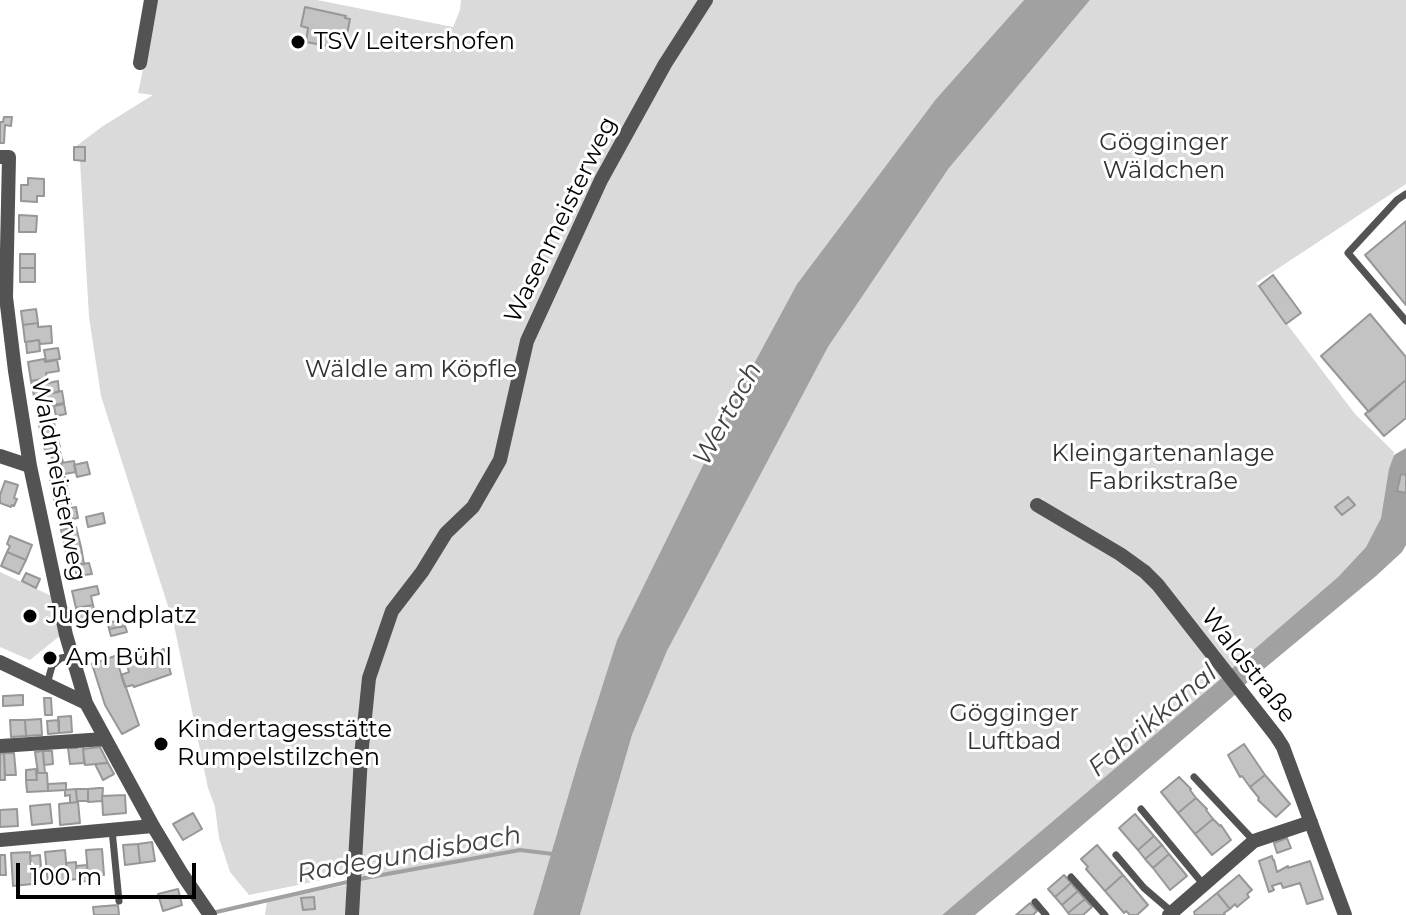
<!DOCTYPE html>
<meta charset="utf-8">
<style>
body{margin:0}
#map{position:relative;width:1406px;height:915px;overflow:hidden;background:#fff;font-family:Montserrat,sans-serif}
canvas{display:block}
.scale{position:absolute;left:16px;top:863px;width:180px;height:36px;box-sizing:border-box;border:4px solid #000;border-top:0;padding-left:10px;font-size:24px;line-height:28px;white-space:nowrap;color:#000;-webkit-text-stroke:6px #fff;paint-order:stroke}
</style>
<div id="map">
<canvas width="1406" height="915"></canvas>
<div class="scale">100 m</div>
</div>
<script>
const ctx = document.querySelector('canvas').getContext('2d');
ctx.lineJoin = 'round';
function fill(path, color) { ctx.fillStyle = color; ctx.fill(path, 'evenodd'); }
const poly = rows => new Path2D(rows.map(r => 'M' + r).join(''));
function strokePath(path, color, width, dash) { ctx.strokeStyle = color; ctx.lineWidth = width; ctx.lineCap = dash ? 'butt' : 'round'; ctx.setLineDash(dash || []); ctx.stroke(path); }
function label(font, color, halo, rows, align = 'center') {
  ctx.font = font + ' Montserrat,sans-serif'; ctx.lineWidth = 6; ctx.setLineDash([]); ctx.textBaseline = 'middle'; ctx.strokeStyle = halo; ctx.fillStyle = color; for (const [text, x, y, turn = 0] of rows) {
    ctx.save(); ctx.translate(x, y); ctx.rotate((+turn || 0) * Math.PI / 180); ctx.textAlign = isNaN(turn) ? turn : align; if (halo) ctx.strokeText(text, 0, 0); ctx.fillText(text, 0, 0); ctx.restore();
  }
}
fill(poly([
 [158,0,317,0,453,27,460,10,461,0,1024,0,936,99,797,284,743,384,617,640,579,759,533,915,265,915,267,901,352,884,364,878,352,874,249,895,230,872,219,838,215,807,208,788,174,625,101,396,89,317,80,161,74,160,75,147,103,126,153,95,138,93],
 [1090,0,1406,0,1406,184,1256,283,1355,414,1394,452,1381,518,1366,547,1338,577,1229,671,1224,668,1161,584,1121,553,1047,507,1043,502,1043,497,1038,509,1144,574,1158,585,1223,677,942,915,580,915,632,735,667,651,828,347,949,168],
 [0,572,56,598,62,634,30,660,0,647]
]), '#dadada');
fill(poly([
 [1024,0,1090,0,949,168,828,347,667,651,632,735,580,915,533,915,579,759,617,640,743,384,797,284,936,99],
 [1406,448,1406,475,1401,474,1397,490,1406,493,1406,545,1402,552,1376,576,1242,687,1229,671,1338,577,1366,547,1381,518,1389,469,1394,455],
 [1223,677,1236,694,1052,851,975,915,942,915]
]), '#a1a1a1');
strokePath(poly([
 [212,913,365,878,520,850,553,854]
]), '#a1a1a1', 4);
const building = poly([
 [305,7,346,16,345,18,350,19,346,39,341,38,339,48,306,42,308,28,301,26,305,7],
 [4,117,12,117,11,126,5,125,4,143,0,143,0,122,3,122,4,117],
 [74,147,85,147,85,161,74,160,74,147],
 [28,178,44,179,44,196,37,196,37,202,21,201,21,185,28,185,28,178],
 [19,215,37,216,36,232,19,232,19,215],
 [1406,221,1406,305,1365,255,1406,221],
 [20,254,35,254,35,268,20,268,20,254],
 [20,268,35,268,35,282,20,282,20,268],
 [1273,275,1301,313,1286,324,1259,286,1273,275],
 [36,309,38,323,23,325,21,311,36,309],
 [1370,314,1406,357,1406,380,1369,412,1321,356,1370,314],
 [38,323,38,327,51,326,52,343,40,344,39,340,25,342,23,325,38,323],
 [39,340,40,351,27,353,26,342,39,340],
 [58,348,60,359,46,361,44,350,58,348],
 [44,359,45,362,57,360,59,371,46,373,47,378,31,381,28,362,44,359],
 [47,378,48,383,58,381,59,392,34,396,31,381,47,378],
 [1406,380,1406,418,1384,436,1365,414,1406,380],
 [62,391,64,403,42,407,40,395,62,391],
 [64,404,66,414,56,416,54,406,64,404],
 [54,422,56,434,42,438,39,425,54,422],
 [56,434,60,447,45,451,42,438,56,434],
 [60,452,63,462,53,464,51,454,60,452],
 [74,461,76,472,64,474,61,463,74,461],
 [87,462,90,474,77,477,74,465,87,462],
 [1401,474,1406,475,1406,493,1397,491,1401,474],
 [65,477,68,492,53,495,50,480,65,477],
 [5,481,18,485,14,498,17,499,14,506,12,505,11,507,0,503,0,495,5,481],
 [68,492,71,504,56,508,53,495,68,492],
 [1348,497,1355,505,1342,515,1335,507,1348,497],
 [76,507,78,518,67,520,65,509,76,507],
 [103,513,105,523,88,527,86,517,103,513],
 [76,527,81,547,66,551,61,530,76,527],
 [10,536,32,545,26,560,7,552,10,546,7,544,10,536],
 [81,547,84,564,69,566,66,551,81,547],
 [7,552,26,560,19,574,1,566,7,552],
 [89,563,92,574,77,576,74,565,89,563],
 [26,573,40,579,36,588,22,581,26,573],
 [97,586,99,594,91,596,93,605,76,608,72,591,97,586],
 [93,605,96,618,79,622,76,608,93,605],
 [124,619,125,626,109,629,108,623,124,619],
 [125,626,127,632,111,636,109,629,125,626],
 [164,649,171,674,134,687,133,685,125,687,121,675,129,672,126,662,164,649],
 [115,656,139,725,122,734,105,705,92,664,115,656],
 [23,695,23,705,3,706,3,696,23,695],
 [44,698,51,698,52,715,45,715,44,698],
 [71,716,72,732,59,733,58,717,71,716],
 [41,719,42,735,26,736,25,720,41,719],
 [10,720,25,720,26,736,11,737,10,720],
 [59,720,59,733,48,734,47,721,59,720],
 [1244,744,1265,775,1250,787,1242,776,1240,777,1228,755,1244,744],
 [76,745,83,745,84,763,70,764,68,748,77,748,76,745],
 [100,747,108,763,85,765,83,749,100,747],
 [43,751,45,773,38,773,35,752,43,751],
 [43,751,52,751,53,764,44,765,43,751],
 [4,753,14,753,16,775,5,775,4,753],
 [4,753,5,780,0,780,0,754,4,753],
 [105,763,108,763,114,774,103,780,95,764,105,763],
 [36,769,37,780,26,780,26,770,36,769],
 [36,773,47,773,48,791,27,792,26,780,37,780,36,773],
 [1265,775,1290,804,1276,817,1258,800,1259,798,1250,787,1265,775],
 [1179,777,1191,789,1190,790,1196,798,1178,813,1161,792,1179,777],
 [66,783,66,790,48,791,48,784,66,783],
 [99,788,103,788,102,801,88,802,88,789,99,788],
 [76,789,88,789,88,801,77,801,76,789],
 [76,789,77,802,70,803,70,795,65,796,65,790,76,789],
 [125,795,126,813,103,815,102,796,125,795],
 [1196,798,1207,809,1206,810,1213,819,1195,834,1178,813,1196,798],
 [78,802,80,823,60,825,59,804,78,802],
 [50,804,52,823,32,825,30,806,50,804],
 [17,809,18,826,0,827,0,810,17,809],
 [193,813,202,829,183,840,173,824,193,813],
 [1135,814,1154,836,1138,850,1119,828,1135,814],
 [1213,819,1220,826,1221,825,1231,840,1212,855,1195,834,1213,819],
 [1154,836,1162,845,1145,859,1138,850,1154,836],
 [1287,838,1291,848,1277,853,1274,843,1287,838],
 [152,842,155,861,140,863,138,844,152,842],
 [138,844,140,863,125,865,123,845,138,844],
 [1097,845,1123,875,1105,891,1086,869,1088,867,1081,859,1097,845],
 [1162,845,1169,854,1153,868,1145,859,1162,845],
 [102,849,104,875,88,876,86,850,102,849],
 [65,850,68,882,48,884,45,852,65,850],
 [30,852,32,884,13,886,11,853,30,852],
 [1169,854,1187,876,1170,890,1153,868,1169,854],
 [0,855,5,855,6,875,0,875,0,855],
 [40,855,42,878,32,879,30,856,40,855],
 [1272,856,1273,860,1274,860,1277,872,1288,866,1288,868,1310,861,1323,899,1307,904,1300,883,1283,888,1281,883,1272,886,1274,890,1269,892,1259,861,1272,856],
 [76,862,77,879,67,880,66,863,76,862],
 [87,865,88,881,78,882,76,866,87,865],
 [1064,875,1071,883,1055,897,1048,889,1064,875],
 [1123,875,1148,905,1137,915,1130,915,1126,911,1124,913,1105,891,1123,875],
 [1239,875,1252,890,1247,894,1249,897,1237,907,1235,904,1230,909,1217,893,1239,875],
 [1071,883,1078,891,1062,905,1055,897,1071,883],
 [178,889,182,905,163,911,158,894,178,889],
 [1078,891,1085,899,1068,913,1062,905,1078,891],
 [1217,893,1230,909,1224,913,1225,915,1195,915,1194,912,1217,893],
 [314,897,315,909,303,910,301,898,314,897],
 [1085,899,1092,907,1083,915,1070,915,1068,913,1085,899],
 [1030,903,1037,911,1033,915,1016,915,1030,903],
 [118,905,119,915,94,915,93,907,118,905]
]);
fill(building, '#c3c3c3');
strokePath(building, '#979797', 2);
strokePath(poly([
 [1406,194,1397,200,1348,253,1406,321],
 [47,684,52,666,61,658,72,656],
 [1194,777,1254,841],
 [1141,809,1203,884],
 [112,830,119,901],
 [1116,855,1144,888,1172,912],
 [1071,877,1105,915],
 [1035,902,1046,915]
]), '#535353', 7);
strokePath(poly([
 [140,63,151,0],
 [0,157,9,157,6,297,15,371,30,466,66,635,86,703,153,826,182,874,210,915],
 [0,456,30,466],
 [1037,505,1120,554,1145,572,1158,585,1276,736,1283,747,1345,915],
 [0,662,86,703],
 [0,746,105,739],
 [0,840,153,826],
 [352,915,361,756,369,678,392,611,422,572,446,533,473,507,500,460,527,341,601,180,665,64,706,0],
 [1169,915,1254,841,1311,822]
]), '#535353', 14);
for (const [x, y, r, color] of [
 [298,42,8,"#000"],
 [30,616,8,"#000"],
 [50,658,8,"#000"],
 [161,744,8,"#000"]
]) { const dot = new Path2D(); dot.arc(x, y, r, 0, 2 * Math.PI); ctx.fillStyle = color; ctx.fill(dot); strokePath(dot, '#fff', 3); }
label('24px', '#000', '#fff', [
 ["TSV Leitershofen",314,42],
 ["Jugendplatz",46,616],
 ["Am Bühl",66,658],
 ["Kindertagesstätte",177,730],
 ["Rumpelstilzchen",177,758]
], 'left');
label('24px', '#313131', '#fff', [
 ["Gögginger",1164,143],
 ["Wäldchen",1164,171],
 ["Wäldle am Köpfle",411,370],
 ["Kleingartenanlage",1163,454],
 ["Fabrikstraße",1163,482],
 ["Gögginger",1014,714],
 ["Luftbad",1014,742]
]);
label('24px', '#000', '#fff', [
 ["Wasenmeisterweg",561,220,-64],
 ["Waldmeisterweg",58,480,79],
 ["Waldstraße",1248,666,52]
]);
label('italic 26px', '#424242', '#fff', [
 ["Wertach",728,414,-61],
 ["Fabrikkanal",1153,721,-40],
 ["Radegundisbach",409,855,-10]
]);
</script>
